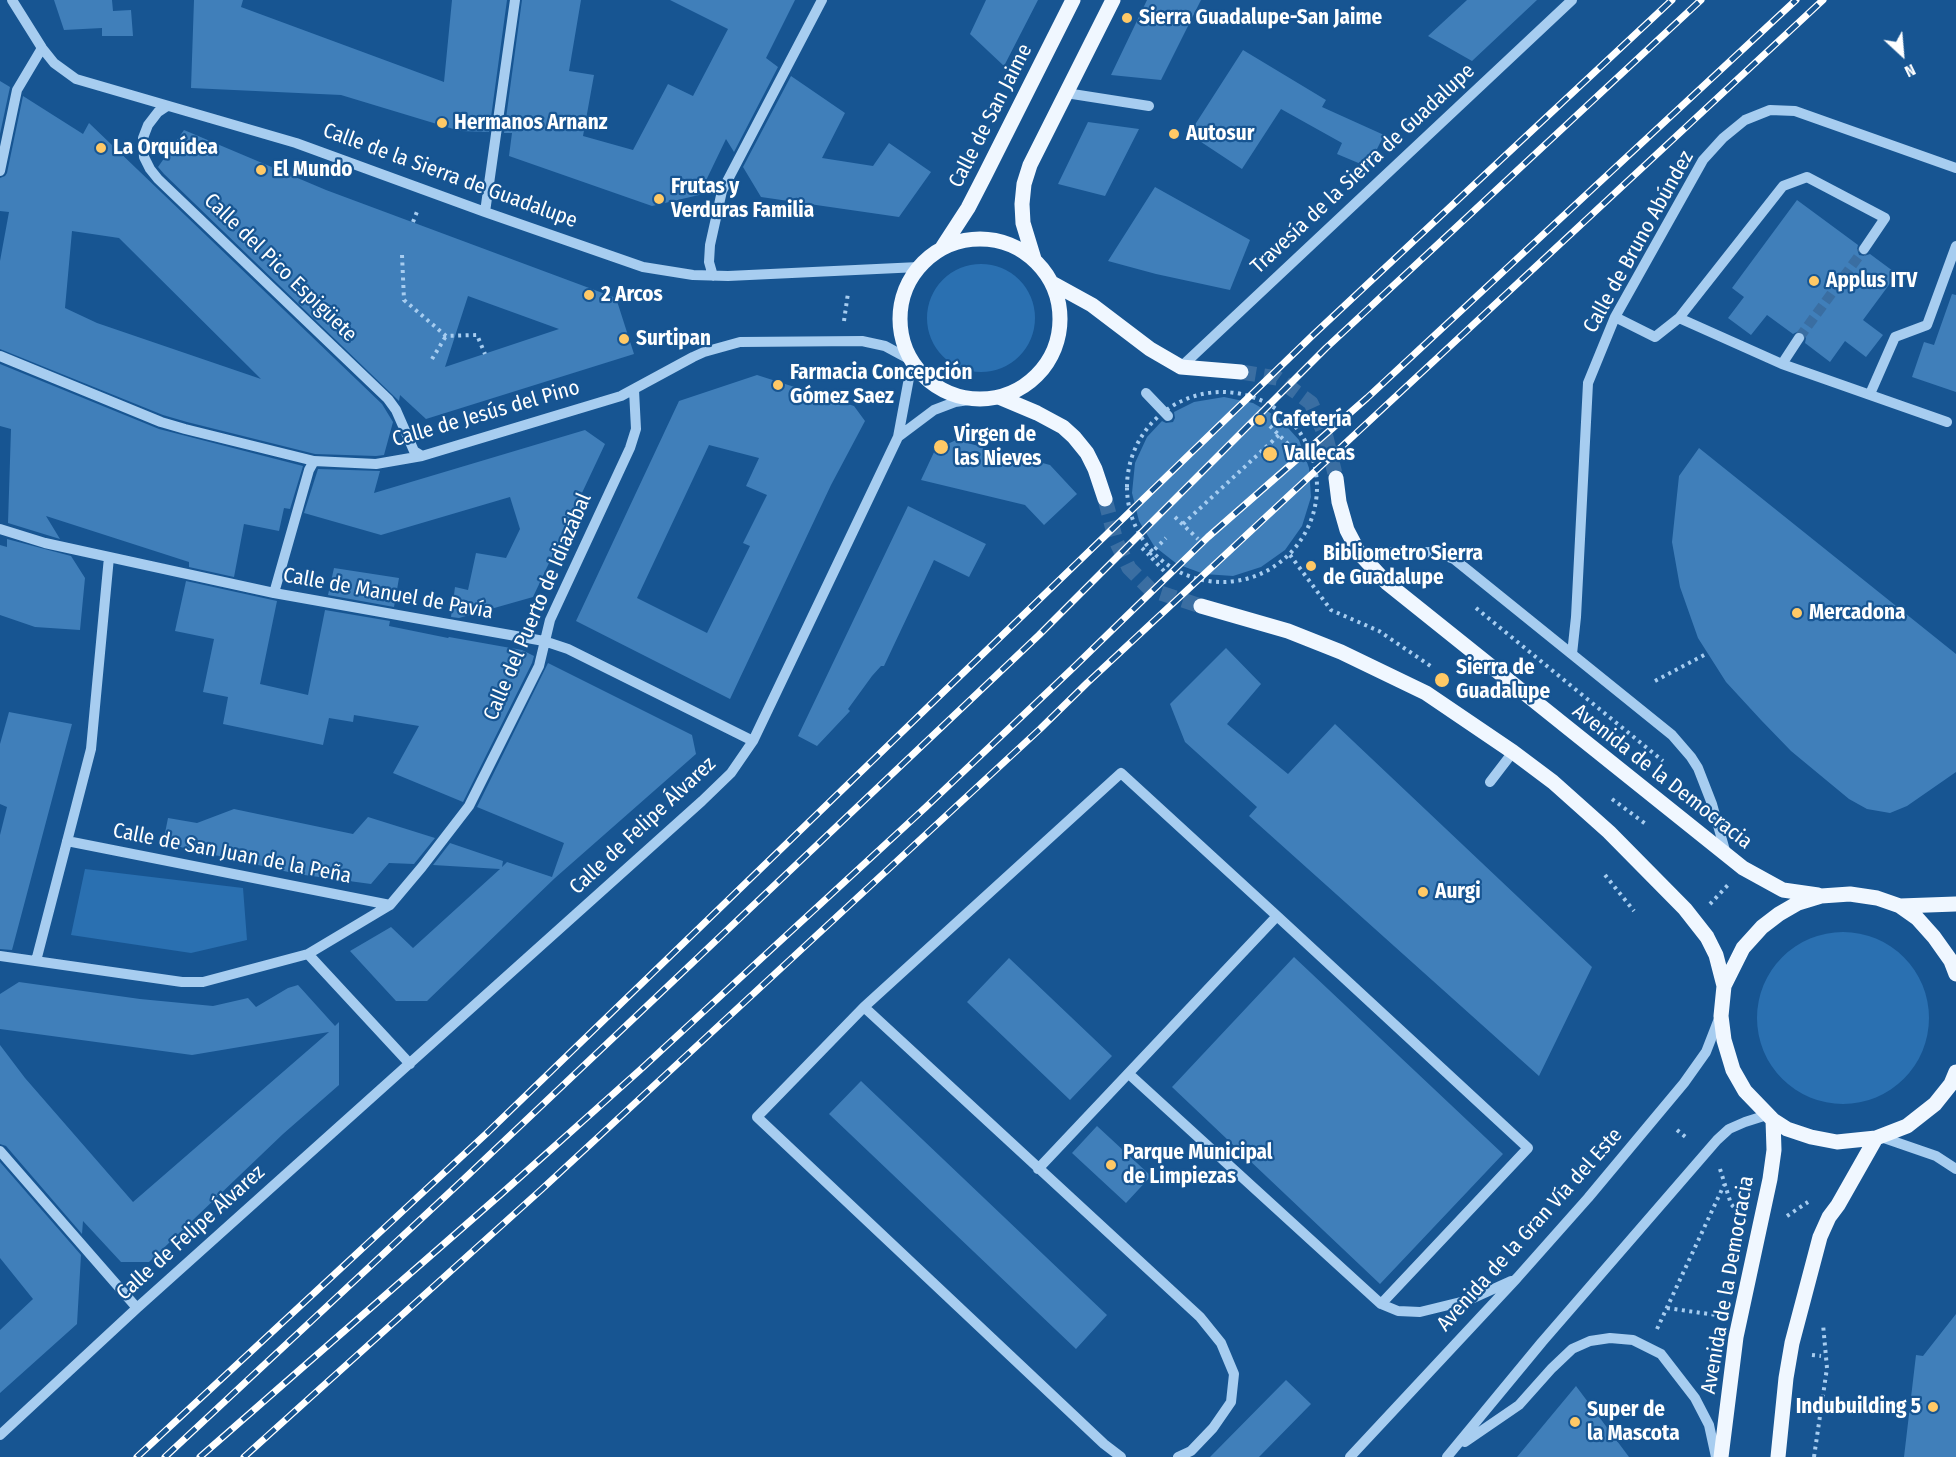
<!DOCTYPE html>
<meta charset="utf-8">
<style>
body{margin:0}
#map{position:relative;width:1956px;height:1457px;overflow:hidden;background:#175592;font-family:"Fira Sans Condensed",sans-serif}
canvas{display:block}
.north{position:absolute;left:1872px;top:24px;width:60px;height:60px;-webkit-text-stroke:4px #175592;paint-order:stroke;rotate:154deg;font-size:16px;font-weight:700;line-height:24px;text-align:center;color:#fff}
.north::after{content:'';display:block;margin:auto;width:21px;height:27px;background:#fff;clip-path:polygon(50% 0,100% 100%,50% 72%,0 100%)}
</style>
<div id="map">
<canvas width="1956" height="1457"></canvas>
<div class="north">N</div>
</div>
<script>
const ctx = document.querySelector('canvas').getContext('2d');
ctx.lineJoin = 'round';
function fill(path, color) { ctx.fillStyle = color; ctx.fill(path, 'evenodd'); }
const poly = rows => new Path2D(rows.map(r => 'M' + r).join(''));
function strokePath(path, color, width, dash) { ctx.strokeStyle = color; ctx.lineWidth = width; ctx.lineCap = dash ? 'butt' : 'round'; ctx.setLineDash(dash || []); ctx.stroke(path); }
function label(font, color, halo, rows, align = 'center') {
  ctx.font = font + ' "Fira Sans Condensed",sans-serif'; ctx.lineWidth = 4.5; ctx.setLineDash([]); ctx.textBaseline = 'middle'; ctx.strokeStyle = halo; ctx.fillStyle = color; for (const [text, x, y, turn = 0] of rows) {
    ctx.save(); ctx.translate(x, y); ctx.rotate((+turn || 0) * Math.PI / 180); ctx.textAlign = isNaN(turn) ? turn : align; if (halo) ctx.strokeText(text, 0, 0); ctx.fillText(text, 0, 0); ctx.restore();
  }
}
fill(poly([
 '927 318a54 54 0 1 1 108 0a54 54 0 1 1-108 0Z',
 [85,869,243,888,247,940,191,953,71,935],
 '1757 1018a86 86 0 1 1 172 0a86 86 0 1 1-172 0Z'
]), '#2a70b1');
fill(poly([
 [54,0,112,0,113,11,131,10,133,36,102,36,102,28,64,30],
 [194,0,243,0,241,7,444,82,452,0,507,0,489,132,460,131,341,95,191,88],
 [522,0,581,0,569,71,594,75,583,136,633,150,668,84,693,96,728,29,670,0,795,0,766,58,778,67,734,152,726,139,699,195,652,206,509,156,512,133,504,133],
 [986,0,1038,0,1004,66,970,34],
 [1147,0,1201,0,1161,80,1111,75],
 [1467,0,1537,0,1472,61,1428,36],
 [1243,50,1326,100,1322,107,1384,135,1368,167,1337,154,1342,143,1281,109,1242,169,1189,134],
 [791,76,845,113,822,158,873,166,889,143,931,172,899,217,761,197,743,167],
 [0,81,10,87,0,134],
 [23,96,83,134,89,123,382,404,393,422,384,455,376,456,315,454,187,422,163,415,0,349,0,261,9,212,0,211,0,178,5,176,7,173],
 [72,231,119,238,261,379,97,323,65,308],
 [1088,122,1139,129,1105,196,1058,184],
 [184,130,326,190,616,298,634,354,426,419,400,395,399,401,164,174,158,167],
 [468,296,559,329,445,367],
 [1155,187,1250,240,1230,290,1156,274,1108,261],
 [1797,200,1858,245,1857,249,1859,255,1864,256,1870,254,1897,274,1863,320,1883,335,1866,357,1845,341,1830,362,1805,343,1806,338,1804,332,1799,331,1793,334,1767,315,1751,335,1728,318,1744,297,1732,288],
 [1952,294,1956,295,1956,392,1912,377,1924,342,1934,345],
 [0,364,159,429,303,466,290,509,284,508,279,531,244,524,234,577,189,567,189,562,46,516,60,539,8,523,11,429,0,426],
 [757,375,854,406,865,421,831,485,730,699,576,621,679,401],
 [709,445,759,458,746,486,767,495,743,543,750,546,707,633,637,598],
 [1224,397,1253,403,1279,418,1299,440,1309,468,1311,497,1302,526,1285,550,1261,567,1233,576,1204,574,1177,564,1154,546,1139,521,1132,493,1135,463,1147,437,1162,421,1166,423,1173,422,1175,418,1174,412,1194,402],
 [585,430,605,444,533,597,459,618,451,617,455,587,468,590,476,553,506,558,520,529,510,497,381,535,304,513,318,469,380,471,374,493],
 [956,440,1050,465,1077,494,1044,525,1025,505,921,480,935,450],
 [1699,448,1956,654,1956,772,1907,806,1890,813,1867,809,1849,799,1791,751,1761,720,1726,682,1698,638,1680,587,1672,542,1679,476],
 [908,506,986,544,969,577,934,560,884,666,881,666,872,676,848,709,850,711,817,746,798,736],
 [7,539,71,556,85,578,80,630,35,627,0,615,0,545,7,547],
 [334,568,399,578,394,607,328,595],
 [186,581,277,601,260,684,308,695,325,610,390,621,389,626,448,638,449,637,522,650,534,656,532,663,463,802,393,773,419,726,354,715,353,722,329,718,323,745,223,724,228,697,203,692,214,639,175,631],
 [1226,648,1261,684,1227,724,1288,774,1335,724,1592,967,1539,1076,1249,816,1257,807,1185,742,1170,704],
 [548,663,692,735,696,754,555,878,427,1001,396,1001,350,951,391,927,413,948,500,869,433,865,450,843,503,861,502,867,507,862,552,877,564,843,477,807],
 [9,712,72,724,12,950,0,949,0,835,7,807,0,804,0,744],
 [234,809,353,834,368,817,435,838,414,864,389,863,371,884,297,874,163,843,168,818,197,823],
 [1294,957,1503,1154,1380,1284,1172,1087],
 [1009,958,1112,1056,1070,1100,967,1002],
 [19,982,140,999,213,1006,248,998,256,1007,288,988,298,985,335,1026,339,1022,339,1085,283,1134,149,1262,121,1262,83,1221,82,1234,6,1146,0,1144,0,1045,25,1078,133,1202,329,1032,192,1055,0,1029,0,994],
 [861,1081,1107,1315,1076,1349,829,1114],
 [1097,1126,1151,1176,1126,1203,1072,1153],
 [0,1162,81,1255,77,1324,0,1393,0,1330,33,1299,0,1258],
 [1956,1314,1956,1457,1904,1457,1916,1355,1923,1356],
 [1286,1380,1311,1404,1259,1457,1210,1457],
 [1576,1386,1629,1457,1517,1457]
]), '#407fba');
strokePath(poly([
 [1799,338,1864,249]
]), '#3a6ea2', 10, [10, 5]);
strokePath(poly([
 [1241,372,1277,378,1311,403,1326,437,1336,478],
 [1105,499,1116,541,1129,568,1151,590,1201,606]
]), '#3a6ea2', 15, [15, 8]);
strokePath(poly([
 [413,222,418,209],
 [402,255,404,300,446,336,477,335,485,354],
 [844,321,848,293],
 [432,359,446,336],
 '1127 487a95 95 0 1 1 190 0a95 95 0 1 1-190 0Z',
 [1270,426,1294,450],
 [1175,517,1198,539],
 [1183,524,1279,435],
 [1142,548,1149,555],
 [1290,555,1331,610,1379,631,1432,667],
 [1164,571,1149,555,1166,538],
 [1476,608,1663,761],
 [1655,681,1708,653],
 [1612,799,1647,825],
 [1605,875,1634,911],
 [1710,904,1728,885],
 [1677,1130,1688,1139],
 [1720,1169,1731,1204,1739,1213],
 [1787,1216,1808,1202],
 [1667,1308,1716,1315],
 [1657,1329,1724,1185],
 [1812,1355,1821,1356],
 [1814,1457,1827,1368,1823,1324]
]), '#a7cdf0', 4, [3, 4.5]);
strokePath(poly([
 [12,0,42,48,54,63,76,79,296,143,485,212,643,267,693,275,728,276,919,267],
 [1066,93,1149,106],
 [167,106,158,112,148,125,143,138,144,157,150,169,158,179,388,399,396,410,414,451,422,456],
 [0,171,17,90,42,48],
 [485,212,515,0],
 [713,276,709,262,710,245,722,191,822,0],
 [1615,317,1655,337,1679,318,1783,186,1807,177,1885,218,1864,249],
 [1679,318,1782,364,1947,422],
 [0,356,161,422,185,429,314,461,376,464,422,456,621,396,693,357,704,352,740,342,862,341,885,346,911,360],
 [1782,364,1799,338],
 [1181,367,1572,0],
 [1146,393,1168,416],
 [1870,394,1895,337,1927,325,1956,246],
 [898,437,934,410,955,402,976,399],
 [0,529,45,543,274,593,544,641,568,649,753,741],
 [1359,553,1435,552,1454,559,1672,735,1691,757,1698,768,1712,804,1726,854],
 [274,593,309,470,314,461],
 [1572,654,1576,617,1588,383,1615,317,1703,160,1723,138,1745,120,1770,110,1795,111,1956,168],
 [1490,782,1513,752],
 [67,841,390,905],
 [308,954,410,1064],
 [0,956,182,982,203,982,308,954,390,905,422,867,469,806,539,666,550,620,630,448,636,429,634,390],
 [36,961,91,749,109,557],
 [864,1007,1200,1317,1221,1343,1234,1374,1231,1402,1213,1428,1191,1451,1178,1457],
 [1129,1074,1381,1304,1398,1311,1420,1312,1469,1300,1511,1281],
 [1881,1137,1936,1156,1956,1169],
 [0,1151,137,1308],
 [1038,1169,1277,916,1528,1148,1381,1304],
 [0,1435,137,1308,702,801,731,773,753,741,898,437,912,362],
 [1465,1442,1519,1405,1552,1368,1572,1349,1590,1341,1610,1338,1633,1340,1661,1354,1695,1398,1709,1425,1716,1457],
 [1121,1457,1104,1444,757,1117,864,1007,1121,773,1277,916],
 [1350,1457,1517,1278,1588,1198,1684,1083,1706,1052,1720,1016],
 [1447,1457,1542,1342,1717,1140,1729,1129,1745,1122,1767,1115]
]), '#a7cdf0', 10);
strokePath(poly([
 '900 319a80 80 0 1 1 160 0a80 80 0 1 1-160 0Z',
 [942,248,968,208,985,175,1073,0],
 [1034,259,1023,223,1022,204,1024,184,1030,165,1113,0],
 [1052,283,1092,305,1150,349,1181,367,1241,372],
 [999,397,1037,413,1063,427,1074,437,1087,453,1095,469,1105,499],
 [1336,478,1339,502,1347,530,1359,553,1387,583,1743,868,1783,890,1818,895],
 [1201,606,1288,631,1341,652,1426,693,1513,752,1553,782,1609,832,1685,909,1707,937,1716,955,1724,986],
 [1900,906,1956,904],
 [1956,974,1951,961,1934,937,1917,918,1900,906,1877,898,1850,894,1821,896,1798,903,1779,914,1762,927,1743,948,1724,986,1721,1016,1724,1040,1733,1070,1745,1091,1773,1120,1787,1129,1811,1137,1837,1142,1876,1138,1907,1126,1935,1104,1951,1084,1956,1072],
 [1721,1457,1736,1337,1770,1179,1774,1150,1773,1120],
 [1778,1457,1786,1378,1792,1343,1820,1237,1829,1217,1838,1205,1876,1138]
]), '#f0f7ff', 15);
const rail = poly([
 [137,1457,487,1133,1313,335,1672,0],
 [165,1457,465,1178,1039,635,1326,348,1701,0],
 [200,1457,500,1195,640,1070,926,807,1073,668,1208,537,1367,398,1796,0],
 [244,1457,542,1189,1040,729,1087,683,1823,0]
]);
strokePath(rail, '#fff', 7);
strokePath(rail, '#175592', 4.5, [14]);
for (const [x, y, r, color] of [
 [1127,18,6,"#ffc966"],
 [442,123,6,"#ffc966"],
 [1174,134,6,"#ffc966"],
 [101,148,6,"#ffc966"],
 [261,170,6,"#ffc966"],
 [659,199,6,"#ffc966"],
 [1814,281,6,"#ffc966"],
 [589,295,6,"#ffc966"],
 [624,339,6,"#ffc966"],
 [778,385,6,"#ffc966"],
 [1260,420,6,"#ffc966"],
 [941,447,8,"#ffc966"],
 [1270,454,8,"#ffc966"],
 [1311,566,6,"#ffc966"],
 [1797,613,6,"#ffc966"],
 [1442,680,8,"#ffc966"],
 [1423,892,6,"#ffc966"],
 [1111,1165,6,"#ffc966"],
 [1933,1407,6,"#ffc966"],
 [1575,1422,6,"#ffc966"]
]) { const dot = new Path2D(); dot.arc(x, y, r, 0, 2 * Math.PI); ctx.fillStyle = color; ctx.fill(dot); strokePath(dot, '#175592', 2); }
label('bold 21px', '#fff', '#175592', [
 ["Sierra Guadalupe-San Jaime",1139,18],
 ["Hermanos Arnanz",454,123],
 ["Autosur",1186,134],
 ["La Orquídea",113,148],
 ["El Mundo",273,170],
 ["Frutas y",671,187],
 ["Verduras Familia",671,211],
 ["Applus ITV",1826,281],
 ["2 Arcos",601,295],
 ["Surtipan",636,339],
 ["Farmacia Concepción",790,373],
 ["Gómez Saez",790,397],
 ["Cafetería",1272,420],
 ["Virgen de",954,435],
 ["las Nieves",954,459],
 ["Vallecas",1284,454],
 ["Bibliometro Sierra",1323,554],
 ["de Guadalupe",1323,578],
 ["Mercadona",1809,613],
 ["Sierra de",1456,668],
 ["Guadalupe",1456,692],
 ["Aurgi",1435,892],
 ["Parque Municipal",1123,1153],
 ["de Limpiezas",1123,1177],
 ["Indubuilding 5",1921,1407,"right"],
 ["Super de",1587,1410],
 ["la Mascota",1587,1434]
], 'left');
label('21px', '#fff', '#175592', [
 ["Calle de San Jaime",991,116,-63],
 ["Travesía de la Sierra de Guadalupe",1363,169,-43],
 ["Calle de la Sierra de Guadalupe",450,176,20],
 ["Calle de Bruno Abúndez",1639,242,-61],
 ["Calle del Pico Espigüete",280,268,44],
 ["Calle de Jesús del Pino",486,414,-16],
 ["Calle de Manuel de Pavía",388,594,10],
 ["Calle del Puerto de Idiazábal",538,607,-67],
 ["Avenida de la Democracia",1662,777,38],
 ["Calle de Felipe Álvarez",643,826,-43],
 ["Calle de San Juan de la Peña",232,854,11],
 ["Avenida de la Gran Vía del Este",1530,1230,-48],
 ["Calle de Felipe Álvarez",191,1233,-42],
 ["Avenida de la Democracia",1728,1285,-80]
]);
</script>
